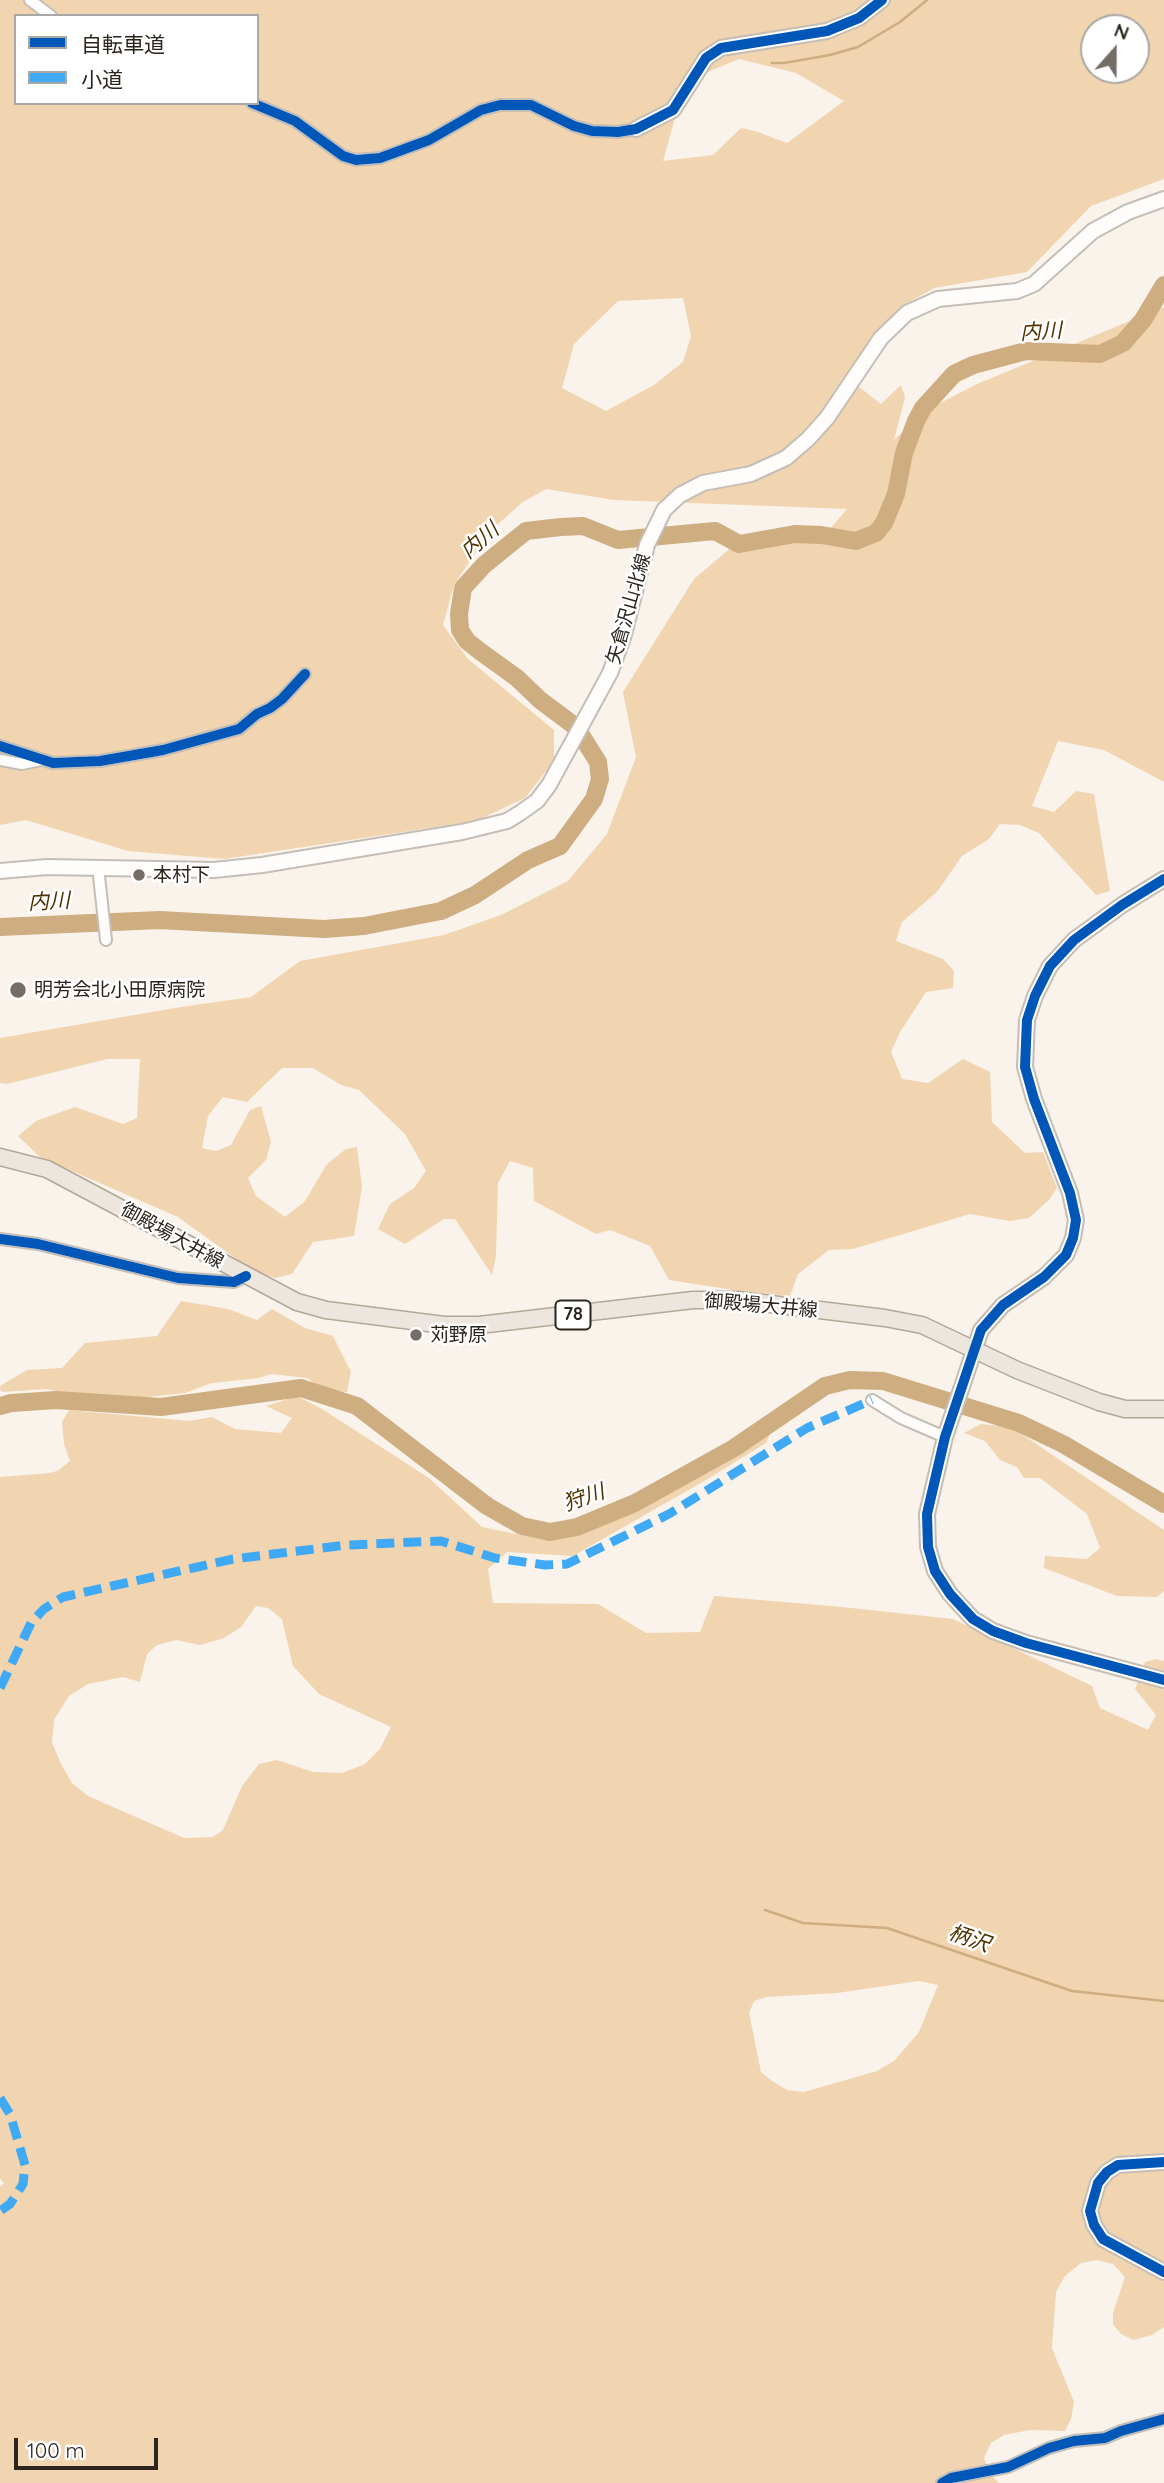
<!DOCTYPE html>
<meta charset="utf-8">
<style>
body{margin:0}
#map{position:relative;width:1164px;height:2483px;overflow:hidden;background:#f9f3ec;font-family:Quicksand,"Noto Sans JP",sans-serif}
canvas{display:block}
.legend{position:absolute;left:14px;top:14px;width:245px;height:91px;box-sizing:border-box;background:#fff;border:2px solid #aaa8a5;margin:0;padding:9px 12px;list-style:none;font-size:21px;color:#2b251d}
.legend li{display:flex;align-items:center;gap:14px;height:35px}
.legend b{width:35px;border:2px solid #aaa8a5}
.north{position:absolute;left:1080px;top:14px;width:70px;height:70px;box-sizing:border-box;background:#fff;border:2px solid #aaa8a5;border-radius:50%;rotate:21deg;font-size:19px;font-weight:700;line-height:28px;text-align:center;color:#2b251d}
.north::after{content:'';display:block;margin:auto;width:24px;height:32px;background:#736d65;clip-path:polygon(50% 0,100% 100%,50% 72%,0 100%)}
.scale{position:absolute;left:14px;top:2438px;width:144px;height:32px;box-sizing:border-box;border:4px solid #2b251d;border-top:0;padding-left:9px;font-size:21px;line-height:24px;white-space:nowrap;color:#2b251d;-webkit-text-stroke:5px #fff;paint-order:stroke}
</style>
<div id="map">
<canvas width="1164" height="2483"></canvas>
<ul class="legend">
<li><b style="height:9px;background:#0057b8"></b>自転車道</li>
<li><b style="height:9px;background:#3fa9f5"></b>小道</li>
</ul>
<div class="north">N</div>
<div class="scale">100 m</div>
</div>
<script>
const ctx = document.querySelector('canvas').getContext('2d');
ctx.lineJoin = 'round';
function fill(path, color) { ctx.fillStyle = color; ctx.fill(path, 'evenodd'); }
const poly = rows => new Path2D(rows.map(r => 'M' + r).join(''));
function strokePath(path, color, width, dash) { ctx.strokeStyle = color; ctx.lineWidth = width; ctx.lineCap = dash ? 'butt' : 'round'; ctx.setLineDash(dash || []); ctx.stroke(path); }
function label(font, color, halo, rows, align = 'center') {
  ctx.font = font + ' Quicksand,"Noto Sans JP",sans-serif'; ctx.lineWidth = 5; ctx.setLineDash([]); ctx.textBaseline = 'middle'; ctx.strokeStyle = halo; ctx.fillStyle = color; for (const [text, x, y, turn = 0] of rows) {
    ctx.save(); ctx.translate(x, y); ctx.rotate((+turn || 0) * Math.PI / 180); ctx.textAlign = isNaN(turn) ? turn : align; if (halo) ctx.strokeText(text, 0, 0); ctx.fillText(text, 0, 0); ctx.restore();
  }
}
fill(poly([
 [0,0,1164,0,1164,179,1091,206,1027,272,934,288,901,307,845,376,881,404,901,385,905,397,894,440,923,412,977,384,1164,307,1164,782,1104,750,1058,741,1032,806,1054,812,1076,791,1094,794,1110,891,1096,895,1039,833,1020,825,1000,824,989,839,962,856,937,892,902,922,896,941,943,959,954,971,953,988,926,992,900,1032,891,1052,902,1079,928,1083,963,1059,990,1072,992,1122,1025,1153,1043,1152,1057,1188,1049,1200,1029,1218,1010,1221,970,1214,853,1249,829,1250,798,1274,790,1296,740,1291,669,1280,650,1246,610,1230,596,1234,534,1201,533,1168,510,1161,498,1183,496,1256,492,1275,455,1219,444,1219,405,1244,378,1229,390,1204,414,1188,426,1171,405,1134,359,1090,341,1085,313,1068,282,1068,247,1102,223,1097,208,1116,202,1148,216,1151,231,1145,250,1110,261,1106,271,1142,266,1160,248,1178,256,1196,285,1217,305,1201,327,1164,346,1149,357,1147,362,1187,354,1236,313,1242,292,1274,276,1278,253,1271,178,1217,40,1157,18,1136,36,1121,75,1107,123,1124,137,1118,140,1059,107,1059,7,1084,0,1083,0,1038,181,1007,251,997,300,961,444,935,501,915,568,881,607,834,636,757,623,692,694,579,733,546,776,537,823,537,847,509,614,500,546,489,523,502,489,532,454,585,443,625,468,659,554,730,554,761,525,798,476,821,224,859,128,851,26,820,0,825],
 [16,16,257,16,257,103,16,103],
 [1094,28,1136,28,1136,70,1094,70],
 [739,59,796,73,844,101,787,143,755,131,741,128,713,155,663,161,677,111,698,76],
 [683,298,691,336,683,362,654,385,606,411,562,388,574,344,618,301],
 [181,1301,228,1309,257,1320,272,1309,305,1328,333,1336,351,1372,347,1392,325,1390,307,1378,271,1374,259,1378,212,1383,185,1393,110,1401,46,1389,3,1392,0,1390,0,1386,27,1370,62,1368,85,1343,157,1336],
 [297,1396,322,1409,429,1478,482,1527,537,1538,566,1538,627,1514,673,1492,770,1434,766,1443,706,1480,573,1556,507,1552,488,1569,493,1603,598,1604,646,1633,700,1632,714,1596,842,1607,953,1619,1092,1686,1100,1708,1148,1730,1156,1715,1135,1689,1145,1662,1156,1659,1164,1661,1164,2327,1152,2335,1134,2340,1121,2334,1113,2324,1113,2313,1125,2277,1113,2264,1097,2260,1081,2263,1065,2276,1056,2292,1052,2348,1074,2402,1071,2419,1065,2431,1030,2430,1004,2435,991,2443,984,2458,989,2473,999,2483,0,2483,0,2187,4,2183,0,2179,0,1477,51,1473,59,1470,70,1461,64,1444,62,1422,69,1410,189,1421,212,1417,235,1429,281,1433,292,1418,266,1406],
 [256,1606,268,1608,282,1619,293,1666,319,1694,391,1727,380,1749,365,1764,342,1773,313,1772,277,1760,259,1764,242,1786,223,1830,213,1837,184,1838,88,1796,72,1783,62,1766,52,1743,54,1720,69,1696,88,1684,123,1677,140,1682,147,1654,157,1645,176,1640,200,1645,224,1638,241,1627],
 [919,1981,938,1985,919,2032,894,2061,877,2071,804,2092,787,2090,772,2081,761,2072,749,2013,754,2001,766,1997,837,1993],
 [981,1424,1011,1427,1164,1530,1164,1591,1157,1597,1117,1596,1044,1568,1045,1556,1087,1559,1100,1548,1087,1514,1040,1478,1024,1478,1017,1467,1000,1460,985,1441,964,1433]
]), '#f1d4b0');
strokePath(poly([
 [772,63,784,63,830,55,858,47,900,22,927,0],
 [765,1910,803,1923,887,1928,1072,1991,1164,2001]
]), '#cead81', 2.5);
strokePath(poly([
 [0,927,160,920,324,929,364,926,441,911,475,895,528,860,560,846,594,799,600,779,598,762,576,727,540,700,517,678,481,652,467,641,460,630,459,614,463,588,484,565,526,531,561,527,583,526,618,540,715,531,739,544,795,534,821,535,856,541,876,533,884,523,896,494,904,453,916,421,923,408,954,374,973,365,1026,351,1100,354,1123,343,1143,320,1164,285],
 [0,1406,11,1403,56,1400,161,1407,301,1388,357,1406,487,1506,522,1526,550,1532,577,1527,635,1503,734,1448,825,1386,850,1380,883,1381,1019,1423,1063,1444,1164,1504]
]), '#cead81', 18);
const street = poly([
 [30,0,51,16],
 [252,103,295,121,343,156,356,160,380,158,429,140,481,110,500,105,531,105,574,126,592,131,618,132,636,129],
 [0,746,53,763,100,761,163,750,239,729,257,714,270,708,282,699,305,674],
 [0,760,22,764,41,760],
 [98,867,106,940],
 [0,1239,38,1244,178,1278,234,1282,246,1276],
 [872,1400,901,1418,945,1437],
 [942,2483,951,2478,1008,2467,1049,2448,1074,2441,1105,2438,1121,2431,1164,2419]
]);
const secondary = poly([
 [636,129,673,110,706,58,721,48,827,31,859,18,882,0],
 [0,871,47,867,214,870,262,865,462,832,507,821,520,813,537,801,549,785,610,673,623,638,647,545,664,510,680,495,703,483,751,474,786,458,808,439,827,418,881,338,907,313,938,299,1017,291,1034,284,1093,231,1128,212,1164,199],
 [1164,879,1122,905,1074,940,1050,966,1035,996,1027,1020,1025,1067,1034,1099,1070,1193,1076,1220,1073,1238,1066,1255,1044,1277,1003,1305,981,1330,945,1437,927,1514,928,1547,935,1571,950,1594,973,1619,993,1631,1026,1643,1164,1680],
 [1164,2162,1118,2165,1107,2172,1098,2183,1090,2211,1094,2225,1103,2239,1164,2272]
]);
const primary = poly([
 [0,1157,47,1169,297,1302,326,1310,444,1325,479,1325,693,1300,738,1300,779,1305,885,1318,922,1325,1017,1370,1099,1402,1125,1409,1164,1409]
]);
strokePath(street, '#c4beb7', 14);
strokePath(secondary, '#c4beb7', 18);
strokePath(primary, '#b3a898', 19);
strokePath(street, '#fefdfc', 10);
strokePath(secondary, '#fefdfc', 14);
strokePath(primary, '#ece6de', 16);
strokePath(poly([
 [0,1688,31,1623,44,1609,63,1597,233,1559,347,1545,441,1541,495,1558,545,1565,567,1564,669,1514,807,1428,872,1400],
 [0,2098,10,2114,25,2165,23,2184,10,2204,0,2211]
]), '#3fa9f5', 9, [18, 9]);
strokePath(poly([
 [252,103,295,121,343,156,356,160,380,158,429,140,481,110,500,105,531,105,574,126,592,131,618,132,636,129,673,110,706,58,721,48,827,31,859,18,882,0],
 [0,746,53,763,100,761,163,750,239,729,257,714,270,708,282,699,305,674],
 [1164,879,1122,905,1074,940,1050,966,1035,996,1027,1020,1025,1067,1034,1099,1070,1193,1076,1220,1073,1238,1066,1255,1044,1277,1003,1305,981,1330,945,1437,927,1514,928,1547,935,1571,950,1594,973,1619,993,1631,1026,1643,1164,1680],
 [0,1239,38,1244,178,1278,234,1282,246,1276],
 [1164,2162,1118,2165,1107,2172,1098,2183,1090,2211,1094,2225,1103,2239,1164,2272],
 [942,2483,951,2478,1008,2467,1049,2448,1074,2441,1105,2438,1121,2431,1164,2419]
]), '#0057b8', 10);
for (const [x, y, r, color] of [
 [139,875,7,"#736d65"],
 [18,990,9,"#736d65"],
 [416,1335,7,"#736d65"]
]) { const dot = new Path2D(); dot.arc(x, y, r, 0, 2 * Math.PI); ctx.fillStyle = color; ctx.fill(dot); strokePath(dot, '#fff', 2.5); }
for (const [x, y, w] of [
 [573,1315,35]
]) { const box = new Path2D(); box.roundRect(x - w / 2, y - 14.5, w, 29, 5); ctx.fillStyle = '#fff'; ctx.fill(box); strokePath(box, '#2b251d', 2); }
label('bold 18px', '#2b251d', null, [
 ["78",573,1315]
]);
label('19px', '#2b251d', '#fff', [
 ["矢倉沢山北線",629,609,-74],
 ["御殿場大井線",172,1236,29],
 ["御殿場大井線",761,1306,5]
]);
label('19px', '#2b251d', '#fff', [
 ["本村下",153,875],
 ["明芳会北小田原病院",34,990],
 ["苅野原",430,1335]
], 'left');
label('italic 21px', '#503200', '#fff', [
 ["内川",1041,332,-3],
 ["内川",480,541,-41],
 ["内川",49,902,-3],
 ["狩川",584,1498,-19],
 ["柄沢",969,1939,19]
]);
</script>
